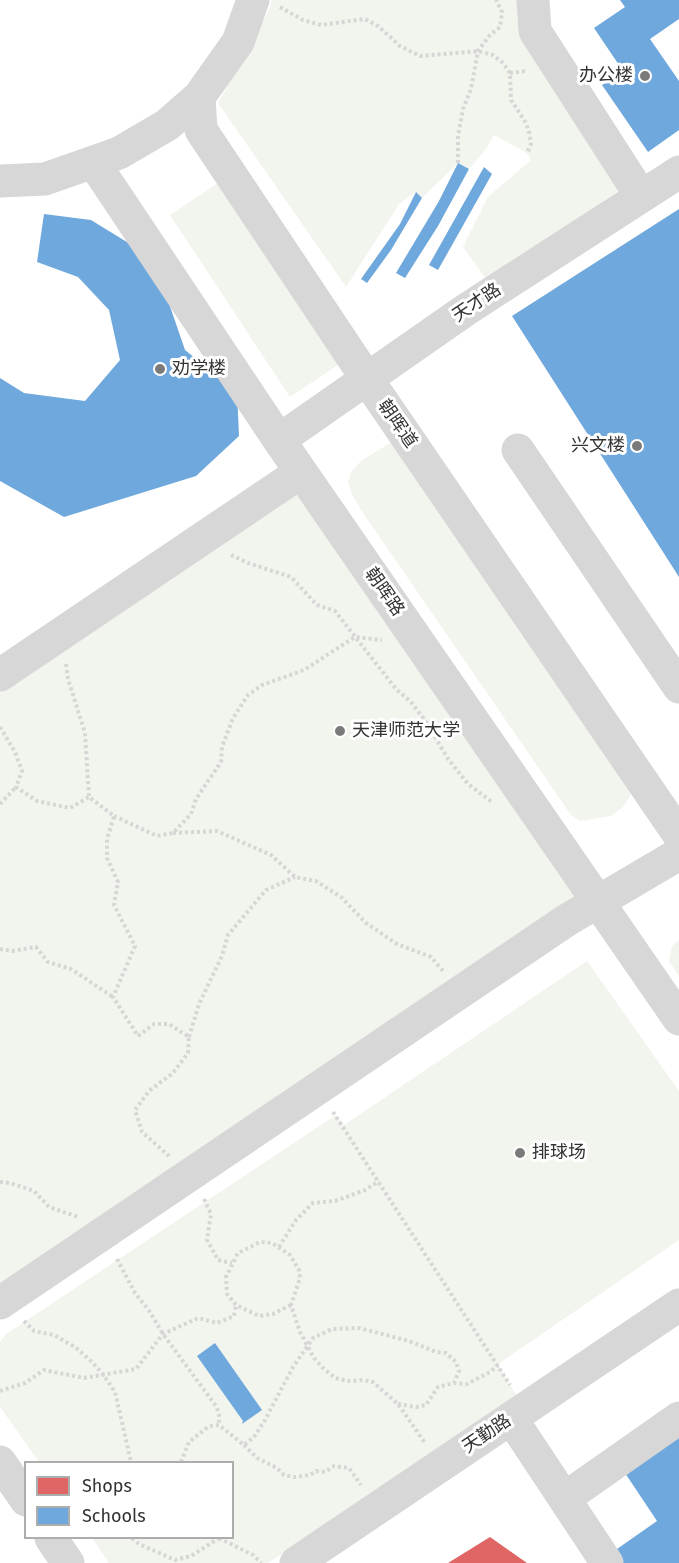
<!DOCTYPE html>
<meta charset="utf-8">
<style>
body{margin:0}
#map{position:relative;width:679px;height:1563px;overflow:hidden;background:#fff;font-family:"Fira Sans",sans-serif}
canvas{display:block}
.legend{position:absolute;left:24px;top:1461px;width:210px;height:78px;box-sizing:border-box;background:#fff;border:2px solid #adadad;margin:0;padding:8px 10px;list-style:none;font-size:18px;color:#333}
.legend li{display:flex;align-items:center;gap:12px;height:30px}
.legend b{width:30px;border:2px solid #adadad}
</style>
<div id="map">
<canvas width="679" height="1563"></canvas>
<ul class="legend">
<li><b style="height:16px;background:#e06666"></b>Shops</li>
<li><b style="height:16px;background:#6fa8dc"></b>Schools</li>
</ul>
</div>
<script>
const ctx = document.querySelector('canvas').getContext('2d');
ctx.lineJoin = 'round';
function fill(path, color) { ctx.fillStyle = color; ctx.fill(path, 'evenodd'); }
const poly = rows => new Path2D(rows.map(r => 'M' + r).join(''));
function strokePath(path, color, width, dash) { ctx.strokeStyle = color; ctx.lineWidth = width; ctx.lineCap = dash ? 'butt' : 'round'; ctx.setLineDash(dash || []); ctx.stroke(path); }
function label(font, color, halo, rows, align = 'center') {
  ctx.font = font + ' "Fira Sans","Noto Sans SC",sans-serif'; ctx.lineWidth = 6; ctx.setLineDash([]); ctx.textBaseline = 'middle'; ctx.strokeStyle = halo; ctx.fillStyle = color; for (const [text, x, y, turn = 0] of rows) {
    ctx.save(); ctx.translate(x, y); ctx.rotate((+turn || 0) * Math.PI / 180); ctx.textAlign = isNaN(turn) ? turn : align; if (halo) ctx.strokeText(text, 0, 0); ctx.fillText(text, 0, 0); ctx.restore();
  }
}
fill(poly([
 [272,0,522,0,618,191,487,280,463,247,488,197,531,160,527,153,494,135,487,148,469,169,458,163,422,198,415,192,399,204,346,287,218,103,269,10],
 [224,179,344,361,290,397,170,215],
 [390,443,402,444,632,785,630,796,623,807,611,816,580,821,571,815,361,510,352,494,348,482,352,471,361,461],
 [301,472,598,901,0,1303,0,675],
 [679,940,679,976,669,961,672,946],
 [587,961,679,1091,679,1240,498,1364,518,1398,268,1563,109,1563,92,1538,232,1538,232,1462,39,1462,0,1407,0,1342,6,1334,336,1115,344,1125]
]), '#f1f5ed');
fill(poly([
 [490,1537,527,1563,448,1563]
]), '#e06666');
fill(poly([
 [620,0,679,0,679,19,650,39,679,81,679,130,648,152,602,85,623,71,594,28,625,7],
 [458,163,469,169,438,226,405,278,396,273,439,201],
 [484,167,492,174,438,270,429,265],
 [416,192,422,198,391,250,367,283,361,279,400,224],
 [679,209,679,577,512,316],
 [44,214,91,220,135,247,162,283,185,350,237,392,239,436,196,476,64,517,0,481,0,378,24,393,85,401,120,360,109,310,78,277,37,262],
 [215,1343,262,1410,242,1424,243,1421,197,1356],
 [679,1432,679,1563,597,1563,657,1521,623,1470]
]), '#6fa8dc');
strokePath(poly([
 [280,7,303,20,321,25,365,19,378,26,400,46,420,56,478,51,493,55,503,63,510,73,511,100,526,123,529,132,531,144,527,153],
 [510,73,526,71],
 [458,163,458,136,463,109,471,89,478,51,490,35,500,27,502,12,496,0],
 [231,555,248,563,291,577,317,605,335,611,396,689,411,702,425,720,448,759,468,784,492,802],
 [66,664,68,679,85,733,89,797,114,816,107,839,107,858,118,882,114,905,135,946,113,997,138,1036,154,1024,169,1024,189,1037,188,1053,173,1073,149,1091,135,1110,142,1132,169,1156],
 [0,727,15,752,22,771,16,787,37,801,70,808,89,797],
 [0,804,16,787],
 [114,816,157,836,173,833,191,814,196,799,221,762,222,747,233,718,248,695,262,685,304,670,355,637,382,640],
 [173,833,217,831,271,855,295,877,316,881,341,897,366,923,397,944,431,957,443,971],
 [0,949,12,951,36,947,48,962,71,969,113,997],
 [189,1037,199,1004,222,956,228,935,266,890,295,877],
 [333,1112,510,1385],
 [0,1182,10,1183,34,1191,49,1207,78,1217],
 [204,1199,211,1214,207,1240,218,1260,232,1263],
 [279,1247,296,1220,313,1203,335,1201,365,1190,379,1181],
 [117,1259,135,1293,150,1312,163,1334,216,1406,219,1414,219,1425],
 [291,1305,273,1314,259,1316,236,1305,227,1294,226,1277,238,1253,260,1242,272,1243,290,1255,299,1270,300,1278,291,1305,300,1332,314,1358,322,1367,335,1378,348,1381,363,1380,373,1382,398,1404,425,1443],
 [24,1321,34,1331,54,1335,75,1347,91,1361,102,1373,115,1392,131,1462],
 [0,1391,25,1383,44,1370,84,1378,136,1369,163,1334,198,1318,217,1323,234,1316,236,1305],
 [398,1404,416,1407,426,1405,438,1387,454,1383,467,1384,490,1372,498,1365],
 [244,1445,257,1458,277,1468,284,1475,294,1477,310,1475,316,1471,325,1472,334,1466,349,1468,361,1485],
 [181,1462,189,1442,209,1426,219,1425,244,1445,254,1437,265,1420,293,1367,313,1338,332,1329,359,1328,409,1341,436,1352,446,1353,456,1362,459,1371,454,1383],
 [132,1538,139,1544,175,1560,191,1556,219,1538],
 [219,1538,253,1555,261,1563]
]), '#d6d6d6', 4, [3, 3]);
strokePath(poly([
 [253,0,238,42,199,97,201,130,367,379,679,835],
 [533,0,535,31,641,196],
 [94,163,279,440,679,1019],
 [0,181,45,179,119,153,167,125,199,97],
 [279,440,467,309,679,172],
 [518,450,679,687],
 [0,675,301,472],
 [0,1303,567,920,679,854],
 [511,1418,607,1563],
 [0,1462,26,1500],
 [565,1498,679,1418],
 [51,1538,68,1563],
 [296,1563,679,1305]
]), '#d7d7d7', 33);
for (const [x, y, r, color] of [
 [645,76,6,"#7a7a7a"],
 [160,369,6,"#7a7a7a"],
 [637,446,6,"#7a7a7a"],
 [340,731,6,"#7a7a7a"],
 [520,1153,6,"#7a7a7a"]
]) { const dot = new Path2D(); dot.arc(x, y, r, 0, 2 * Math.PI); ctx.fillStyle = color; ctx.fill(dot); strokePath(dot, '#fff', 2); }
label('18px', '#333', '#fff', [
 ["办公楼",633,76,"right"],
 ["劝学楼",172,369],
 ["兴文楼",625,446,"right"],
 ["天津师范大学",352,731],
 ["排球场",532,1153]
], 'left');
label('18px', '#333', '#fff', [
 ["天才路",477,303,-34],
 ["朝晖道",397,424,55],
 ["朝晖路",384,592,55],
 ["天勤路",487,1434,-34]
]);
</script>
